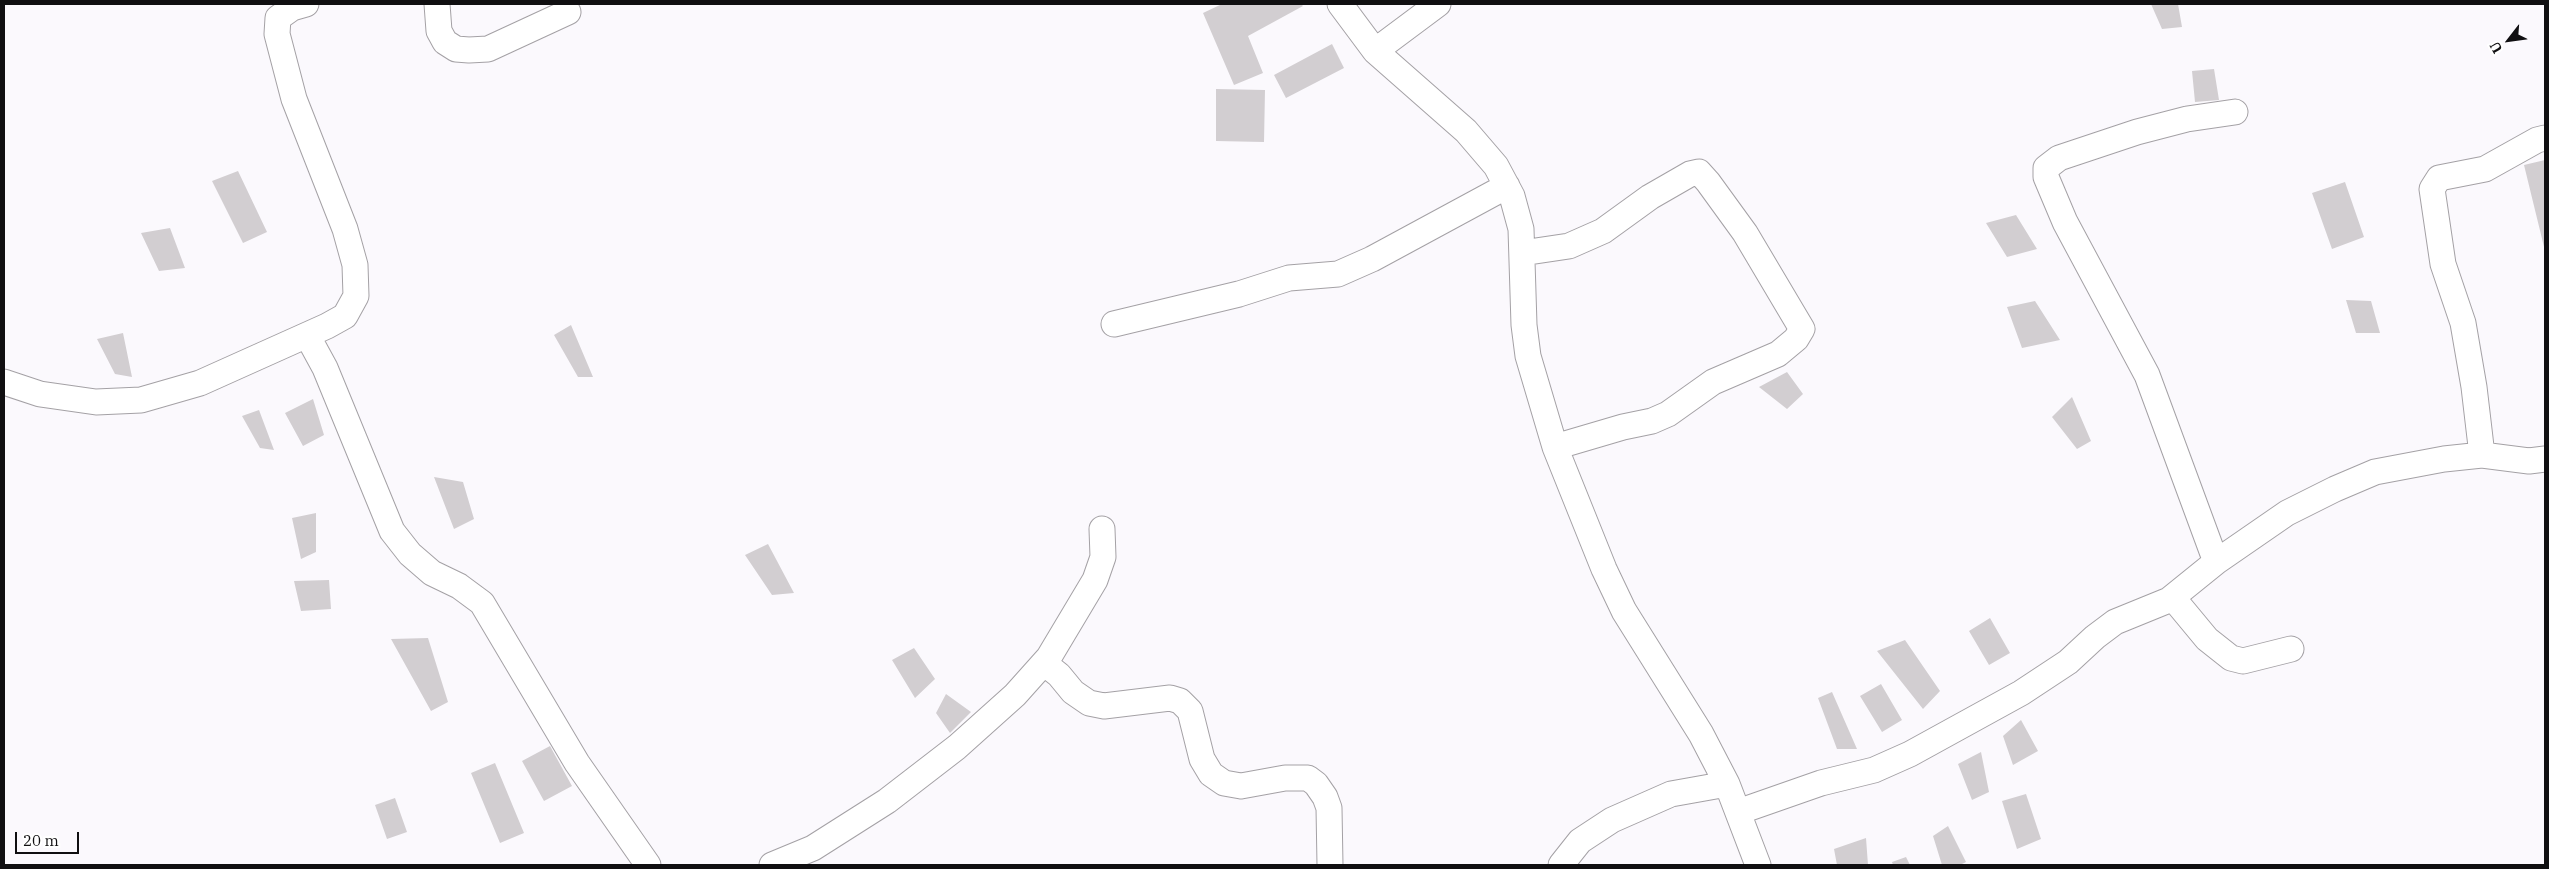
<!DOCTYPE html>
<style>
body{margin:0}
#map{position:relative;width:2549px;height:869px;overflow:hidden;background:#fbf9fd;font-family:"IBM Plex Serif",serif}
canvas{display:block}
.frame{position:absolute;inset:0;border:5px solid #100f11;pointer-events:none}
.north{position:absolute;left:2484px;top:15px;width:50px;height:50px;-webkit-text-stroke:4px #fff;paint-order:stroke;rotate:240deg;font-size:14px;font-weight:700;line-height:20px;text-align:center;color:#100f11}
.north::after{content:'';display:block;margin:auto;width:18px;height:22px;background:#100f11;clip-path:polygon(50% 0,100% 100%,50% 72%,0 100%)}
.scale{position:absolute;left:15px;top:832px;width:64px;height:22px;box-sizing:border-box;border:2px solid #100f11;border-top:0;padding-left:6px;font-size:15px;line-height:18px;white-space:nowrap;color:#100f11;-webkit-text-stroke:4px #fff;paint-order:stroke}
</style>
<div id="map">
<canvas width="2549" height="869"></canvas>
<div class="frame"></div>
<div class="north">U</div>
<div class="scale">20 m</div>
</div>
<script>
const ctx = document.querySelector('canvas').getContext('2d');
ctx.lineJoin = 'round';
function fill(path, color) { ctx.fillStyle = color; ctx.fill(path, 'evenodd'); }
const poly = rows => new Path2D(rows.map(r => 'M' + r).join(''));
function strokePath(path, color, width, dash) { ctx.strokeStyle = color; ctx.lineWidth = width; ctx.lineCap = dash ? 'butt' : 'round'; ctx.setLineDash(dash || []); ctx.stroke(path); }
fill(poly([
 [1222,4,1301,4,1303,6,1248,36,1263,73,1234,85,1203,13],
 [2151,4,2178,4,2182,27,2162,29],
 [1332,44,1344,68,1286,98,1274,75],
 [2214,69,2219,100,2195,102,2192,71],
 [1216,89,1265,90,1264,142,1216,141],
 [2545,160,2545,251,2524,165],
 [238,171,267,232,243,243,212,181],
 [2345,182,2364,237,2332,249,2312,193],
 [2016,215,2037,249,2007,257,1986,223],
 [170,228,185,268,159,271,141,233],
 [2346,300,2371,301,2380,333,2356,333],
 [2035,301,2060,340,2022,348,2007,307],
 [571,325,593,377,578,377,554,335],
 [123,333,132,377,115,374,97,339],
 [1787,372,1803,394,1787,409,1759,387],
 [2072,397,2091,441,2077,449,2052,417],
 [313,399,324,435,303,446,285,413],
 [259,410,274,450,260,448,242,416],
 [434,477,463,482,474,519,454,529],
 [316,513,316,552,301,559,292,518],
 [768,544,794,593,772,595,745,555],
 [329,580,331,609,301,611,294,581],
 [1990,618,2010,653,1989,665,1969,631],
 [428,638,448,702,431,711,391,639],
 [1905,640,1940,691,1923,709,1877,651],
 [914,648,935,679,915,698,892,660],
 [1881,684,1902,720,1882,732,1860,696],
 [1832,692,1857,749,1837,749,1818,698],
 [946,694,971,712,950,733,936,713],
 [2021,720,2038,751,2013,765,2003,736],
 [550,746,572,786,544,801,522,761],
 [1981,752,1989,792,1972,800,1958,764],
 [495,763,524,833,500,843,471,773],
 [2026,794,2041,839,2017,849,2002,801],
 [395,798,407,832,387,839,375,805],
 [1948,826,1966,862,1960,865,1942,865,1933,836],
 [1866,838,1868,865,1837,865,1834,849],
 [1906,857,1910,865,1893,865,1892,862]
]), '#d2ced1');
const minor = poly([
 [437,4,439,31,445,42,456,49,469,50,488,49,568,12],
 [1340,4,1375,51,1466,131,1496,166,1512,196,1521,229,1524,325,1528,356,1555,447,1604,569,1624,611,1701,734,1727,784,1758,865],
 [1375,51,1438,4],
 [1522,253,1569,246,1603,231,1650,197,1690,174,1699,172,1708,182,1745,233,1802,329,1796,339,1778,354,1713,382,1668,414,1652,421,1623,427,1555,447],
 [1114,324,1239,294,1289,278,1338,274,1372,259,1507,186],
 [307,335,325,368,392,531,410,554,432,573,459,586,482,603,577,763,648,865],
 [4,382,40,394,96,402,141,400,200,383,327,326,345,316,356,296,355,265,345,229,294,99,277,34,278,18,292,8,306,4],
 [2482,455,2474,387,2463,323,2443,264,2432,189,2439,178,2485,169,2537,140,2545,138],
 [2216,562,2147,375,2065,222,2046,177,2046,168,2059,158,2137,132,2187,119,2235,112],
 [2173,598,2207,639,2231,658,2243,661,2291,649],
 [1044,663,1059,675,1073,692,1089,703,1104,706,1170,698,1180,701,1190,711,1202,759,1211,774,1224,783,1241,786,1285,778,1308,778,1316,784,1325,797,1329,808,1330,865],
 [1738,812,1821,783,1874,770,1910,754,2021,693,2068,662,2095,637,2115,622,2169,600,2216,562,2287,513,2335,489,2375,472,2444,459,2482,455,2529,461,2545,459],
 [772,865,813,848,887,801,957,747,1015,695,1049,657,1095,580,1103,557,1102,529],
 [1561,865,1580,841,1612,820,1671,794,1727,784]
]);
strokePath(minor, '#a4a1a5', 27);
strokePath(minor, '#fff', 25);
</script>
